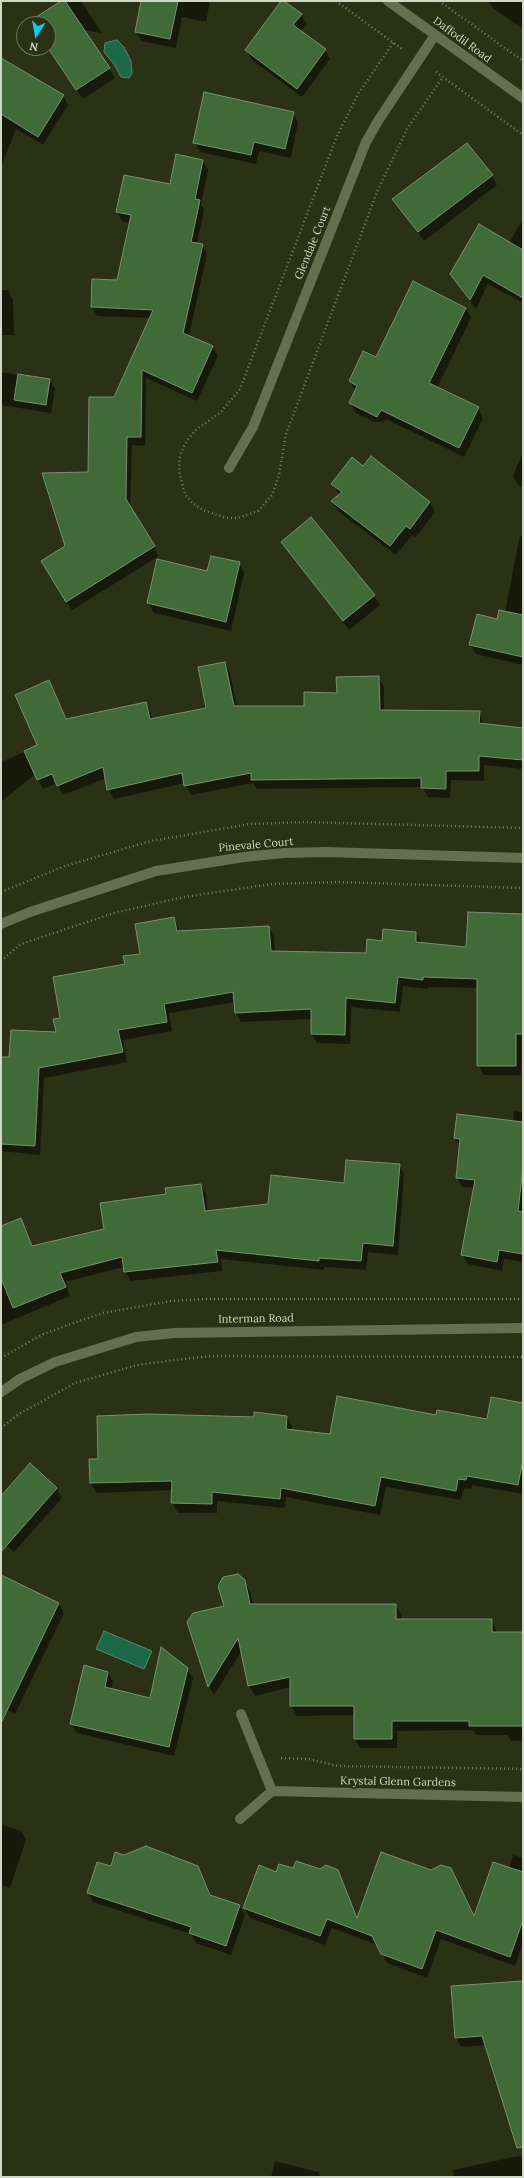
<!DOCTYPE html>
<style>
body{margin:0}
#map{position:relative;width:524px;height:2178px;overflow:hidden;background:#2b3115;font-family:Lora,serif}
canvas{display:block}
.frame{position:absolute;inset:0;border:2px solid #d1d6c5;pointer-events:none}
.north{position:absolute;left:16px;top:16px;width:40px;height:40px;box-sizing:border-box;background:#2b3115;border:1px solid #6d735b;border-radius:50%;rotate:191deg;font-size:11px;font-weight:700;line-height:16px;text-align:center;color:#d1d6c5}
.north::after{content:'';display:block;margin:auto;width:14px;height:18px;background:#05cbf9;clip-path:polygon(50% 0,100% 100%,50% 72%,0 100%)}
</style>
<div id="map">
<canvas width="524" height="2178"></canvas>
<div class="frame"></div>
<div class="north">N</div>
</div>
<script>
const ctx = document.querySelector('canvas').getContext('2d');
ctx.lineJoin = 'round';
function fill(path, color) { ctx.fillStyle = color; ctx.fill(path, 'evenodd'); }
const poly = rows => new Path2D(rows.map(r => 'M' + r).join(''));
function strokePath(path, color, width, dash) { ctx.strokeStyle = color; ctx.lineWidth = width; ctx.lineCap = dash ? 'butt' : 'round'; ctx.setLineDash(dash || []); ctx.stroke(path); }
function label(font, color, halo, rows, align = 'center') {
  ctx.font = font + ' Lora,serif'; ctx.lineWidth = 4; ctx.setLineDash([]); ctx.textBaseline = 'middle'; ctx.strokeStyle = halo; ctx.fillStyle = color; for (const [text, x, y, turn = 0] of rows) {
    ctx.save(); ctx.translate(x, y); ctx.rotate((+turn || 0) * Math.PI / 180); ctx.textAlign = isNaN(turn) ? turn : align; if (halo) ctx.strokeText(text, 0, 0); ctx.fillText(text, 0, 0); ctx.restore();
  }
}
const water = poly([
 [117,40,124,47,131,61,132,73,129,78,121,77,114,64,104,52,105,43,117,40],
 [104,1631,152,1651,144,1669,96,1649,104,1631]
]);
fill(water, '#1c6847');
strokePath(water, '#52896d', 1);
fill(poly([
 [63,1,81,1,102,33,83,30,115,78,83,99,48,47,48,24,33,24],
 [142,1,210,1,206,22,182,17,176,48,141,41,136,32],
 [283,1,301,14,307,24,300,32,325,50,330,59,302,97,252,60,246,50],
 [488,1,523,1,523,29,493,8],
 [1,59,63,96,68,105,43,145,16,129,1,167],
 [293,113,298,122,291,158,259,151,256,164,200,152,194,142],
 [203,161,208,170,201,204,204,210,197,244,202,245,207,254,189,336,212,347,218,356,197,401,146,378,145,446,132,445,130,509,159,556,72,610,47,571,66,547,114,398,150,318,97,316,92,307,118,281,130,223,122,221,117,212,170,186],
 [492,176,497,185,424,241,394,200],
 [523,219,523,303,488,284,476,309,451,274,509,243],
 [413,283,466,309,471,318,437,388,478,408,483,418,464,457,386,419,384,422,375,422,356,413,350,403,355,390,350,381,376,358],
 [1,290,8,290,13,300,14,335,1,335],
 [1,372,50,380,55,389,51,413,1,405,1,407],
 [523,452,523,487,519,486,513,476],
 [371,458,430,502,435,512,415,538,412,535,396,555,338,511,332,501,340,495,332,484,363,467],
 [520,535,523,536,523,665,476,654,470,645,505,612],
 [287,547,374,596,380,605,349,630],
 [239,563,244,573,231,631,154,613,148,603,208,572],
 [225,663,230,673,237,707,305,707,378,677,384,687,384,711,479,712,484,725,523,729,523,769,484,765,484,781,451,780,450,798,428,797,422,787,257,789,253,783,191,795,185,783,114,799,108,789,106,778,63,795,57,783,43,789,35,774,1,802,1,762,38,746,49,681,67,720,146,703,153,719,208,709],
 [523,915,521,1075,484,1075,478,1065,478,988,428,987,428,989,403,986,400,1012,351,1007,350,1044,317,1043,312,1034,312,1019,241,1022,236,1013,235,1002,169,1013,172,1031,123,1040,127,1062,44,1078,40,1155,1,1151,1,1058,10,1058,57,1033,61,1018,126,965,141,954,174,918,180,932,269,927,274,937,275,952,367,954,383,942,416,933,421,943,467,948],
 [514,1111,523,1112,523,1262,504,1259,502,1271,468,1264,463,1255,475,1188,462,1187,457,1178,460,1147,455,1138,513,1122],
 [399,1165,404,1174,398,1255,368,1252,366,1270,324,1267,324,1270,221,1259,222,1271,130,1281,124,1267,65,1282,70,1296,1,1325,1,1227,21,1219,33,1246,105,1229,167,1195,201,1185,206,1194,208,1212,269,1205,345,1184],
 [523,1404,523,1494,472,1485,471,1489,464,1488,461,1500,386,1487,380,1515,286,1497,285,1508,217,1501,217,1513,178,1513,172,1503,173,1490,96,1493,91,1483,90,1460,100,1460,255,1418,287,1417,292,1426,292,1430,331,1435,437,1416,488,1420],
 [56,1489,62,1498,14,1552,1,1541,1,1497],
 [1,1576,59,1604,64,1613,15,1714,1,1707],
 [244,1581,250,1591,253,1605,396,1605,401,1615,401,1620,492,1620,497,1633,523,1633,523,1741,511,1741,508,1735,476,1735,473,1730,397,1731,397,1748,360,1748,355,1739,355,1715,297,1716,291,1706,291,1687,255,1696,249,1686,242,1650,214,1695,209,1686,188,1622,225,1607],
 [187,1669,193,1678,174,1756,77,1733,71,1723,108,1672,113,1682,111,1690,150,1699],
 [1,1824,21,1831,26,1840,10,1888,1,1885],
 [513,1855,523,1858,523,1943,515,1966,441,1939,427,1978,387,1963,378,1945,332,1928,325,1945,250,1918,244,1908,277,1873,294,1870,338,1871,358,1918,475,1918,509,1868],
 [124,1856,198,1867,212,1896,239,1905,245,1915,231,1955,196,1943,191,1934,93,1902,88,1893],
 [523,1982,523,2141,486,2045,461,2047,456,2037],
 [523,2155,523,2177,454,2177,453,2170],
 [275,2161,318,2172,321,2177,271,2177]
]), '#0007');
const building = poly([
 [61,1,65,1,110,68,76,90,48,48,48,24,32,24,30,21,61,1],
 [141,1,178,1,170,39,135,32,141,1],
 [281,1,284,1,302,14,293,25,326,49,297,89,245,50,281,1],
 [1,58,64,95,38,137,1,114,1,58],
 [204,92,294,112,285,149,254,142,251,155,193,143,204,92],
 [467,143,493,175,418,232,392,199,467,143],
 [176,154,203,160,195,199,200,200,191,242,203,244,183,333,213,346,192,393,142,370,141,437,127,437,126,499,155,546,66,602,41,561,65,546,42,473,88,472,89,397,114,397,153,310,91,307,92,279,117,280,131,215,116,212,124,175,170,184,176,154],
 [479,224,523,250,523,298,483,275,470,300,450,274,479,224],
 [413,281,466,308,429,383,479,407,459,448,381,410,377,417,349,403,357,386,349,381,363,351,376,357,413,281],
 [18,374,50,379,46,405,14,400,18,374],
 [371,456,430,502,410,529,406,526,390,546,331,501,342,492,331,484,352,457,363,466,371,456],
 [311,517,375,595,343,621,281,542,311,517],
 [211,556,240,562,226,622,147,603,157,559,207,571,211,556],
 [499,610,523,615,523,657,469,645,477,614,497,619,499,610],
 [225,662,234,706,304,706,304,692,337,693,336,677,379,676,380,710,480,711,479,723,523,728,523,760,479,756,479,771,446,771,446,789,421,788,421,778,251,780,251,773,184,786,182,773,107,790,103,767,57,786,52,774,37,780,24,751,37,745,15,695,49,680,66,719,146,702,150,719,206,708,198,667,225,662],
 [468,912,523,914,523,1034,516,1034,516,1066,477,1066,477,979,423,977,423,980,398,977,395,1003,346,998,345,1035,311,1034,311,1009,235,1013,233,992,164,1004,167,1022,118,1030,123,1052,39,1068,35,1146,1,1144,1,1057,9,1057,11,1030,56,1032,53,1019,60,1018,53,977,125,964,123,956,140,954,135,924,174,917,177,931,269,926,271,951,366,953,367,939,382,941,383,929,416,932,416,942,466,947,468,912],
 [457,1114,523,1122,523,1167,518,1211,523,1212,523,1254,499,1250,497,1262,461,1255,475,1180,456,1178,460,1139,454,1138,457,1114],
 [346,1160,400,1164,393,1246,363,1243,361,1261,319,1258,319,1261,216,1250,218,1262,124,1272,122,1257,60,1273,66,1287,13,1308,1,1278,1,1226,21,1218,32,1246,104,1229,100,1203,166,1194,165,1188,201,1184,205,1211,268,1204,271,1175,344,1183,346,1160],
 [337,1396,436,1415,437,1410,487,1419,491,1397,523,1403,523,1460,518,1485,467,1476,466,1480,458,1479,456,1491,381,1477,375,1506,281,1488,280,1499,212,1492,212,1504,171,1503,172,1481,90,1483,89,1459,98,1459,97,1416,148,1414,254,1417,254,1412,287,1416,286,1429,330,1434,337,1396],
 [30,1463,57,1488,1,1552,1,1496,30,1463],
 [238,1574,245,1580,250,1604,396,1604,396,1619,492,1619,492,1632,523,1632,523,1726,469,1726,469,1721,392,1721,392,1739,354,1739,354,1706,290,1706,290,1677,248,1686,238,1638,208,1687,187,1622,193,1613,224,1606,218,1586,223,1577,238,1574],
 [1,1575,59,1603,1,1723,1,1575],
 [161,1647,188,1668,169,1747,70,1724,84,1665,108,1672,105,1687,150,1698,161,1647],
 [146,1846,198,1866,210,1895,240,1905,226,1946,189,1933,191,1927,87,1893,97,1862,111,1866,115,1852,124,1855,146,1846],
 [381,1852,431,1870,441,1865,451,1868,474,1916,493,1862,523,1872,523,1920,510,1957,436,1930,422,1969,381,1954,372,1936,327,1919,320,1936,243,1908,259,1865,276,1872,279,1864,293,1868,296,1861,320,1869,326,1865,338,1870,357,1918,381,1852],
 [523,1981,523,2147,517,2148,482,2036,455,2038,451,1986,523,1981]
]);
fill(building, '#406a37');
strokePath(building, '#798f74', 1);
strokePath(poly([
 [336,1,402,49],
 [439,1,523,61],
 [393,43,358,94,337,136,240,389,221,412,197,429,187,440,180,455,179,471,185,494,192,503,203,510,226,518,238,518,258,511,272,495,279,475,286,434,377,192,407,129,443,77],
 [436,72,523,135],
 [1,892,65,866,151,841,250,824,305,822,523,828],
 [1,961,21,944,114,913,184,897,272,884,338,882,523,888],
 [1,1358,41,1335,71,1324,103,1313,171,1301,205,1299,523,1299],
 [1,1428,19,1414,75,1383,137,1365,175,1360,212,1356,523,1357],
 [281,1758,309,1759,338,1766,523,1769]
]), '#7b816a', 2.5, [1, 3]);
strokePath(poly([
 [388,1,523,98],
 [229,468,253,427,366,142,378,121,435,35],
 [1,924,30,912,156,871,244,857,284,853,326,852,523,858],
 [1,1392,20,1379,55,1362,136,1337,174,1333,523,1328],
 [272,1791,523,1797],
 [240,1819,272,1791,241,1714]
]), '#666e50', 10);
label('11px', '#d1d6c5', '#2b3115', [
 ["Daffodil Road",462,40,36],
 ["Glendale Court",313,243,-68],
 ["Pinevale Court",256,845,-5],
 ["Interman Road",256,1319,-1],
 ["Krystal Glenn Gardens",398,1782,1]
]);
</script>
